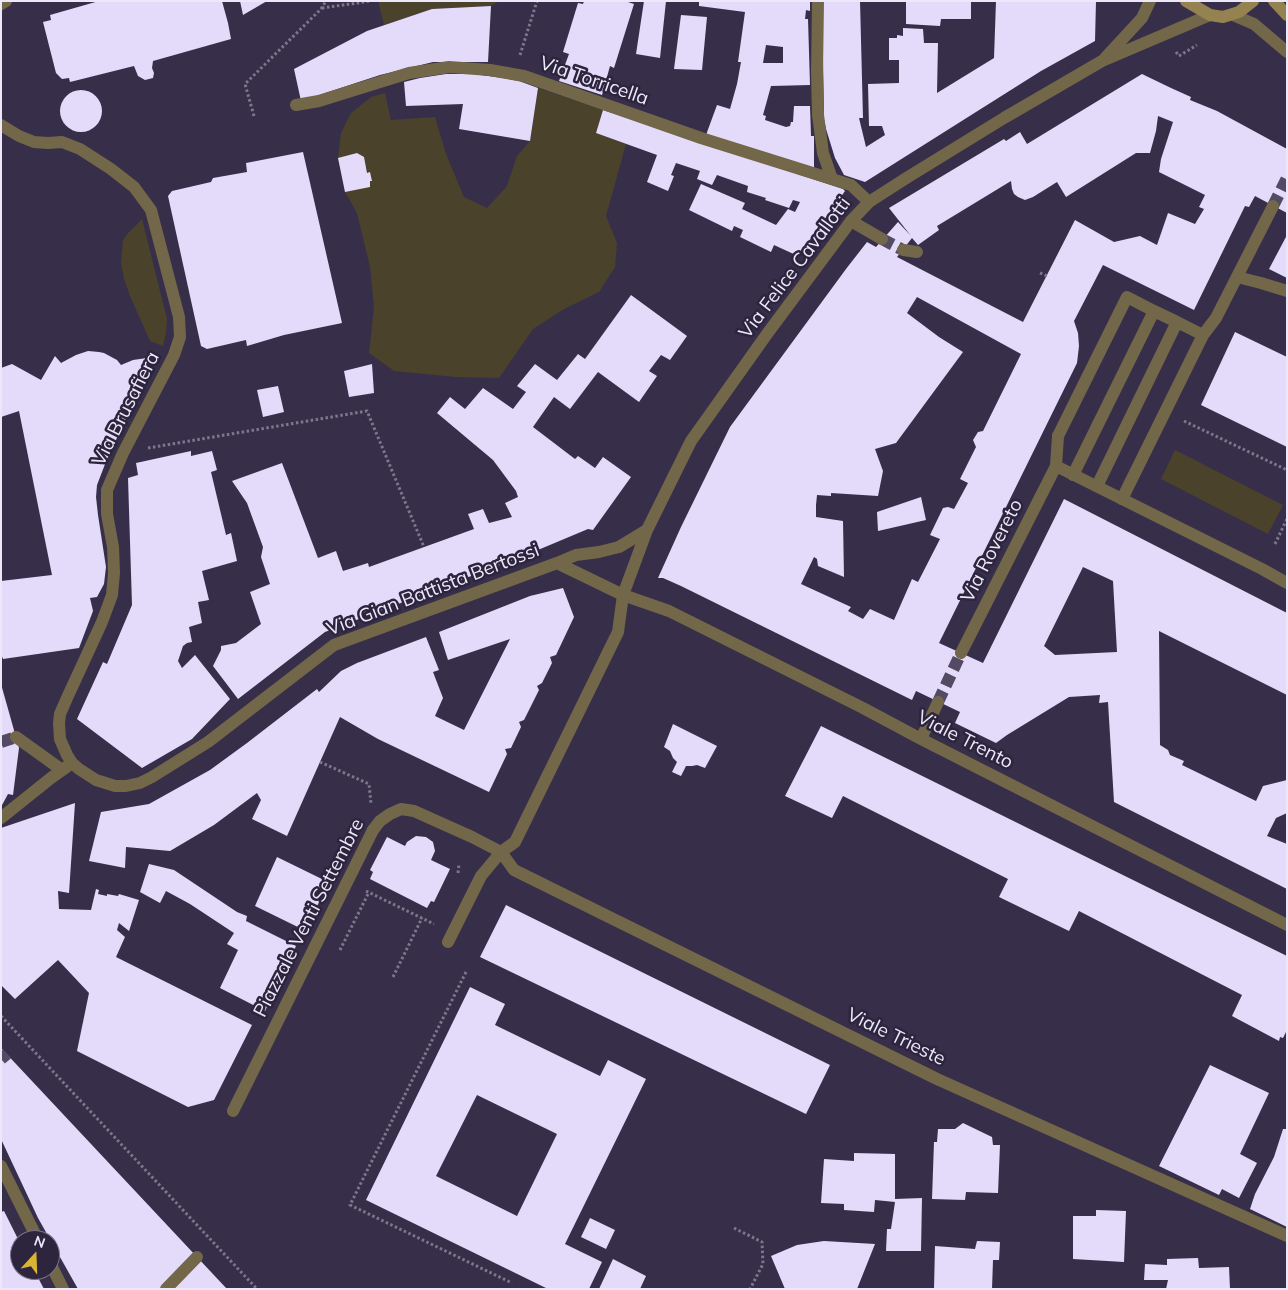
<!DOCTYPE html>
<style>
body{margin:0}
#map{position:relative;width:1288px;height:1290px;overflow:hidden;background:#372f49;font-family:Mulish,sans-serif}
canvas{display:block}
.frame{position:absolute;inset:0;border:2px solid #ede8f9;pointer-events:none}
.north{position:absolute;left:10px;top:1230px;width:50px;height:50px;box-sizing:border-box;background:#2d253e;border:1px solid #7a7389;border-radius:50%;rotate:20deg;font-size:14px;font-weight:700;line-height:20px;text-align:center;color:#ede8f9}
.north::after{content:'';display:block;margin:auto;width:18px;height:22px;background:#dab333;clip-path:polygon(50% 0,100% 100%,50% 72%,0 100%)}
</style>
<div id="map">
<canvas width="1288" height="1290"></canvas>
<div class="frame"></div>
<div class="north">N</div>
</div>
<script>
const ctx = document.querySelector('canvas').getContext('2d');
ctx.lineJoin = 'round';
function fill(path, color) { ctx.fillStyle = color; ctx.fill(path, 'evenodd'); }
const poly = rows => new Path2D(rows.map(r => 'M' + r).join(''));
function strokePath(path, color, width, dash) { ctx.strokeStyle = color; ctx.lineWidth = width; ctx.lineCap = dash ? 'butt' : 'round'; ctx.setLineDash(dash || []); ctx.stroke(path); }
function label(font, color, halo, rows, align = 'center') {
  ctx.font = font + ' Mulish,sans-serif'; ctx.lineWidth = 5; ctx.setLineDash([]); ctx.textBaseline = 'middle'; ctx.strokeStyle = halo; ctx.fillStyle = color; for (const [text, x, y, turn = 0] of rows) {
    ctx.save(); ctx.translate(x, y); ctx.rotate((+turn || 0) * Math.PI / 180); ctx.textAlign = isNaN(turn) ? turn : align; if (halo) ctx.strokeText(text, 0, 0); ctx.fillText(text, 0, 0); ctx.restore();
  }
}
fill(poly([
 [378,1,499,1,491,6,432,9,384,25],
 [538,88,603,110,596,133,626,144,606,216,617,243,615,267,599,292,564,309,533,329,499,378,456,377,394,371,369,353,374,307,370,267,357,213,345,192,338,158,341,133,351,113,371,97,385,93,391,120,435,117,446,154,464,197,487,208,507,186,517,156,530,141],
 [142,219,167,319,166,333,163,346,150,341,130,296,124,279,121,263,123,240,129,232],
 [1175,450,1283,505,1268,534,1161,479]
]), '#4a422b');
fill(poly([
 [99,1,222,1,228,23,231,39,153,61,152,68,154,73,153,78,145,80,138,76,134,66,70,82,69,78,62,79,56,73,43,22,51,20,50,15],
 [240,1,267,1,243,15],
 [584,1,625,1,634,4,614,68,610,66,602,95,559,81,569,54,563,52,578,3,583,4],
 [644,1,666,1,660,58,636,54],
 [699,1,810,1,810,11,806,10,805,19,808,19,810,85,771,86,763,115,766,116,765,120,786,127,790,126,791,122,793,122,794,106,810,106,811,136,814,136,814,169,706,135,717,105,730,109,737,84,741,62,738,62,745,12,699,6],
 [766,45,783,47,783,63,763,63],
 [822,1,860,1,863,118,859,118,866,147,885,135,882,126,869,126,868,84,899,83,899,60,889,60,889,38,897,38,897,35,903,36,903,28,923,29,924,43,938,43,937,93,994,58,996,1,1096,1,1095,41,1041,71,865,182,844,175,835,158,826,129,824,119],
 [906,1,971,1,971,19,941,19,940,26,906,24],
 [491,6,488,62,433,62,380,75,301,101,294,69,367,31,432,9],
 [681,15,707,17,702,70,674,69],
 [446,74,473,74,503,78,519,81,538,88,530,141,459,129,463,104,406,106,404,82,420,78],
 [1142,74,1171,88,1191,97,1190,100,1217,111,1287,149,1287,213,1255,196,1249,207,1245,206,1194,310,1103,265,1074,321,1078,333,1079,346,1077,363,939,643,983,663,1064,499,1287,613,1287,695,1159,631,1160,745,1168,750,1170,755,1184,761,1182,765,1256,801,1263,786,1287,780,1287,813,1276,818,1267,836,1287,844,1287,889,1114,802,1108,702,1099,703,1100,695,1069,697,1007,735,996,743,955,723,960,712,916,691,912,700,681,586,663,578,658,578,681,527,730,427,846,269,867,242,876,247,898,222,911,236,889,208,1004,139,1006,141,1020,132,1027,144],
 [1158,116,1173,122,1161,159,1159,172,1205,195,1199,207,1204,209,1195,224,1168,213,1157,245,1140,236,1114,242,1075,220,1023,322,897,257,912,238,918,245,939,230,937,226,1011,181,1012,189,1014,194,1018,197,1025,200,1033,197,1057,182,1066,197,1136,153,1150,153,1156,131],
 [917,297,1021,354,983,431,978,432,973,440,976,447,960,479,968,483,954,509,948,507,943,508,930,535,940,539,918,582,912,579,894,620,870,609,863,619,848,611,851,607,801,584,814,557,817,559,818,566,844,577,843,521,816,517,816,505,817,495,831,496,831,493,878,496,883,471,875,449,896,443,963,352,939,337,907,313],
 [1083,567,1113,581,1117,652,1055,655,1044,646],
 '60 111a21 21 0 1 1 42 0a21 21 0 1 1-42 0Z',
 [603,110,843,189,845,191,798,256,774,245,771,252,740,237,743,230,734,226,732,231,689,210,701,184,745,203,742,209,776,225,788,209,795,212,800,202,793,200,789,208,765,200,766,198,747,192,748,186,717,175,712,185,697,179,700,171,676,163,671,175,674,176,668,191,647,182,657,155,596,133],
 [303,152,342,323,284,335,247,346,246,340,207,349,201,346,168,196,172,191,211,182,213,178,247,172,246,163],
 [357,153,364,157,367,173,370,172,372,181,370,181,370,187,345,192,338,158],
 [1287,235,1287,278,1269,269],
 [631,295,687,336,670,360,661,355,649,371,657,376,639,402,598,372,570,409,554,397,533,427,575,459,578,456,595,468,603,457,631,477,593,530,588,529,526,555,325,632,238,699,213,666,221,650,221,646,236,643,261,624,250,592,270,584,261,557,263,547,247,503,232,481,282,463,318,558,336,551,343,571,368,563,369,567,474,529,468,514,483,509,489,523,512,517,505,503,518,497,516,491,493,460,437,413,450,397,465,409,483,388,513,409,526,392,517,386,535,364,557,380,578,354,585,359],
 [1235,332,1287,357,1287,447,1201,405],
 [88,351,99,352,104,353,117,360,121,365,133,360,147,358,146,376,107,459,97,485,96,497,98,515,106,567,104,584,97,597,90,598,93,611,79,648,3,659,1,654,1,581,52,575,19,411,1,417,1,368,12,364,41,380,55,356,61,363,76,355],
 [372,364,374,393,349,397,344,371],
 [278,386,284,412,263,417,257,390],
 [191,451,191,456,212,451,217,470,211,472,226,535,231,533,237,561,202,571,209,600,198,602,202,623,189,627,192,642,187,643,183,646,178,661,182,668,195,655,230,699,192,739,142,768,77,719,103,662,107,664,132,605,128,478,138,475,136,463],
 [921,497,926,520,878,531,877,512],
 [563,588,574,617,556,655,550,657,552,663,542,683,537,686,539,690,524,720,519,722,521,727,511,748,505,749,507,754,489,792,378,739,340,717,287,836,252,819,261,800,257,793,214,825,170,851,126,847,125,868,89,861,101,812,149,804,210,770,247,743,317,689,319,692,341,671,357,663,426,637,439,670,433,672,443,698,435,716,464,730,510,639,448,660,439,632,530,596],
 [1,684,19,748,13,795,8,794,1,807],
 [673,724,717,746,705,768,697,765,692,766,686,766,681,776,672,772,677,762,673,758,670,751,664,747],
 [821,726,1287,956,1287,1030,1283,1038,1280,1037,1279,1041,1232,1016,1242,995,1079,911,1069,931,999,897,1008,879,843,796,832,818,785,796],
 [75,803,69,893,58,891,59,909,91,910,96,889,99,890,98,894,107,896,107,894,118,896,119,894,139,900,129,931,119,923,117,930,125,937,116,957,252,1025,214,1100,188,1107,77,1051,89,993,58,960,15,999,1,985,1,828],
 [416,836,426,837,433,842,435,851,431,860,450,869,434,902,431,901,427,908,370,879,373,872,370,870,387,837,405,846,407,842],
 [277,857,328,882,306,931,255,906],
 [149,864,174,870,237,912,247,916,246,921,296,946,265,1011,220,988,238,950,227,944,234,933,190,904,166,891,160,903,140,892],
 [506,905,830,1065,806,1114,480,957],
 [470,987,505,1004,495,1025,600,1076,608,1060,646,1079,565,1244,602,1262,589,1289,548,1289,366,1200],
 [477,1095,557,1134,517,1216,436,1176],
 [1,1048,16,1064,227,1289,78,1289,38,1218,1,1139],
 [1210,1065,1269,1093,1240,1154,1257,1163,1239,1198,1222,1189,1219,1195,1159,1166],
 [963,1123,992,1137,993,1145,1000,1145,998,1193,966,1192,965,1200,932,1199,934,1142,937,1142,938,1129,955,1129],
 [1283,1129,1287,1129,1287,1227,1250,1209,1255,1194,1274,1157],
 [854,1153,895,1154,895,1199,922,1198,921,1251,886,1251,887,1229,891,1229,895,1202,875,1200,874,1212,844,1210,844,1204,821,1203,824,1159,854,1161],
 [1096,1210,1126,1211,1124,1262,1073,1259,1073,1216,1096,1216],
 [4,1211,20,1243,20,1270,34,1270,44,1289,1,1289,1,1212],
 [590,1218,615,1230,606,1249,581,1237],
 [824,1241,875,1244,857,1289,785,1289,771,1256,797,1245],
 [977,1241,1000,1242,999,1260,993,1260,992,1289,934,1289,935,1246,975,1249],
 [1198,1258,1199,1268,1229,1267,1230,1289,1166,1289,1168,1280,1144,1280,1145,1264,1167,1265,1167,1259],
 [613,1259,646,1276,640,1289,599,1289]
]), '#e4dbfb');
strokePath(poly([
 [1273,206,1287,178],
 [882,239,903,250],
 [1,742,16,737],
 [1,1059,7,1054]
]), '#524b63', 12, [12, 6]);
strokePath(poly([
 [938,702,961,653]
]), '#524b63', 12, [12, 6]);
strokePath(poly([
 [322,8,371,1],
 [1176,52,1179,56,1197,45],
 [520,55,537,1],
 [254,116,245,84,321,9,326,1],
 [1040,273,1047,276],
 [1184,421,1287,470],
 [148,448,367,411,424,547],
 [1275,544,1287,519],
 [320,762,369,784,371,804],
 [458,873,459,864],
 [366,891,434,924],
 [340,950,369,892],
 [466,972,350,1205,512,1283],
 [393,977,422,918],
 [1,1016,257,1289],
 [734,1228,762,1242,763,1264,750,1289]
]), '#7d778d', 3, [2.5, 2.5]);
strokePath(poly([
 [1237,277,1261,283,1287,291],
 [1203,335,1216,318,1273,206],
 [1058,436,1127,297,1154,311,1073,475],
 [1097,486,1177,322,1154,311],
 [1122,499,1203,335,1177,322]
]), '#726748', 12);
strokePath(poly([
 [818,1,817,72,818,115,823,153,832,179],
 [296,105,319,101,409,73,449,67,490,70,524,76,701,138,851,185,869,202],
 [851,221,882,239],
 [903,250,917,252],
 [16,737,62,770],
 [1,818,51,778,72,763],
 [448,942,481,876,501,852],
 [233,1111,373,830],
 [166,1289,197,1257]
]), '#726748', 12);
strokePath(poly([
 [1,4,6,1],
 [1233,15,1254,24,1287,52],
 [1105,58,1142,18,1150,1],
 [1,125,19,136,34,142,48,143,62,142,80,149,111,169,134,187,151,210,179,317,180,337,174,355,123,453,107,490,107,514,113,547,114,573,112,595,102,622,67,698,60,714,59,723,60,739,67,755,72,763,79,769,96,780,115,786,126,786,140,783,152,777,208,742,334,645,557,563,623,595,669,611,863,708,921,739,1287,925],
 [1056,466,1262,569,1287,583],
 [557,563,576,555,599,552,619,547,647,530],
 [961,653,1056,466,1058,436],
 [921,739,938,702],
 [373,830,380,821,390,814,401,809,414,811,472,837,501,852,514,870,937,1079,1287,1236],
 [501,852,515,842,618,632,623,595,647,530,691,441,767,334,851,221,869,202,908,177,1004,118,1102,61,1210,15],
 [1,1166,38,1240],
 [50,1263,63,1289]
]), '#726748', 12);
strokePath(poly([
 [1186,1,1210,15,1223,17,1239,12,1253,1],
 [1274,1,1287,15]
]), '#948250', 12);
label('19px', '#ede8f9', '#2d253e', [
 ["Via Torricella",594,81,19],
 ["Via Felice Cavallotti",795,268,-53],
 ["Via Brusafiera",126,409,-63],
 ["Via Rovereto",992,551,-63],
 ["Via Gian Battista Bertossi",433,590,-21],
 ["Viale Trento",965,740,27],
 ["Piazzale Venti Settembre",309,918,-63],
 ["Viale Trieste",896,1037,26]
]);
</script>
